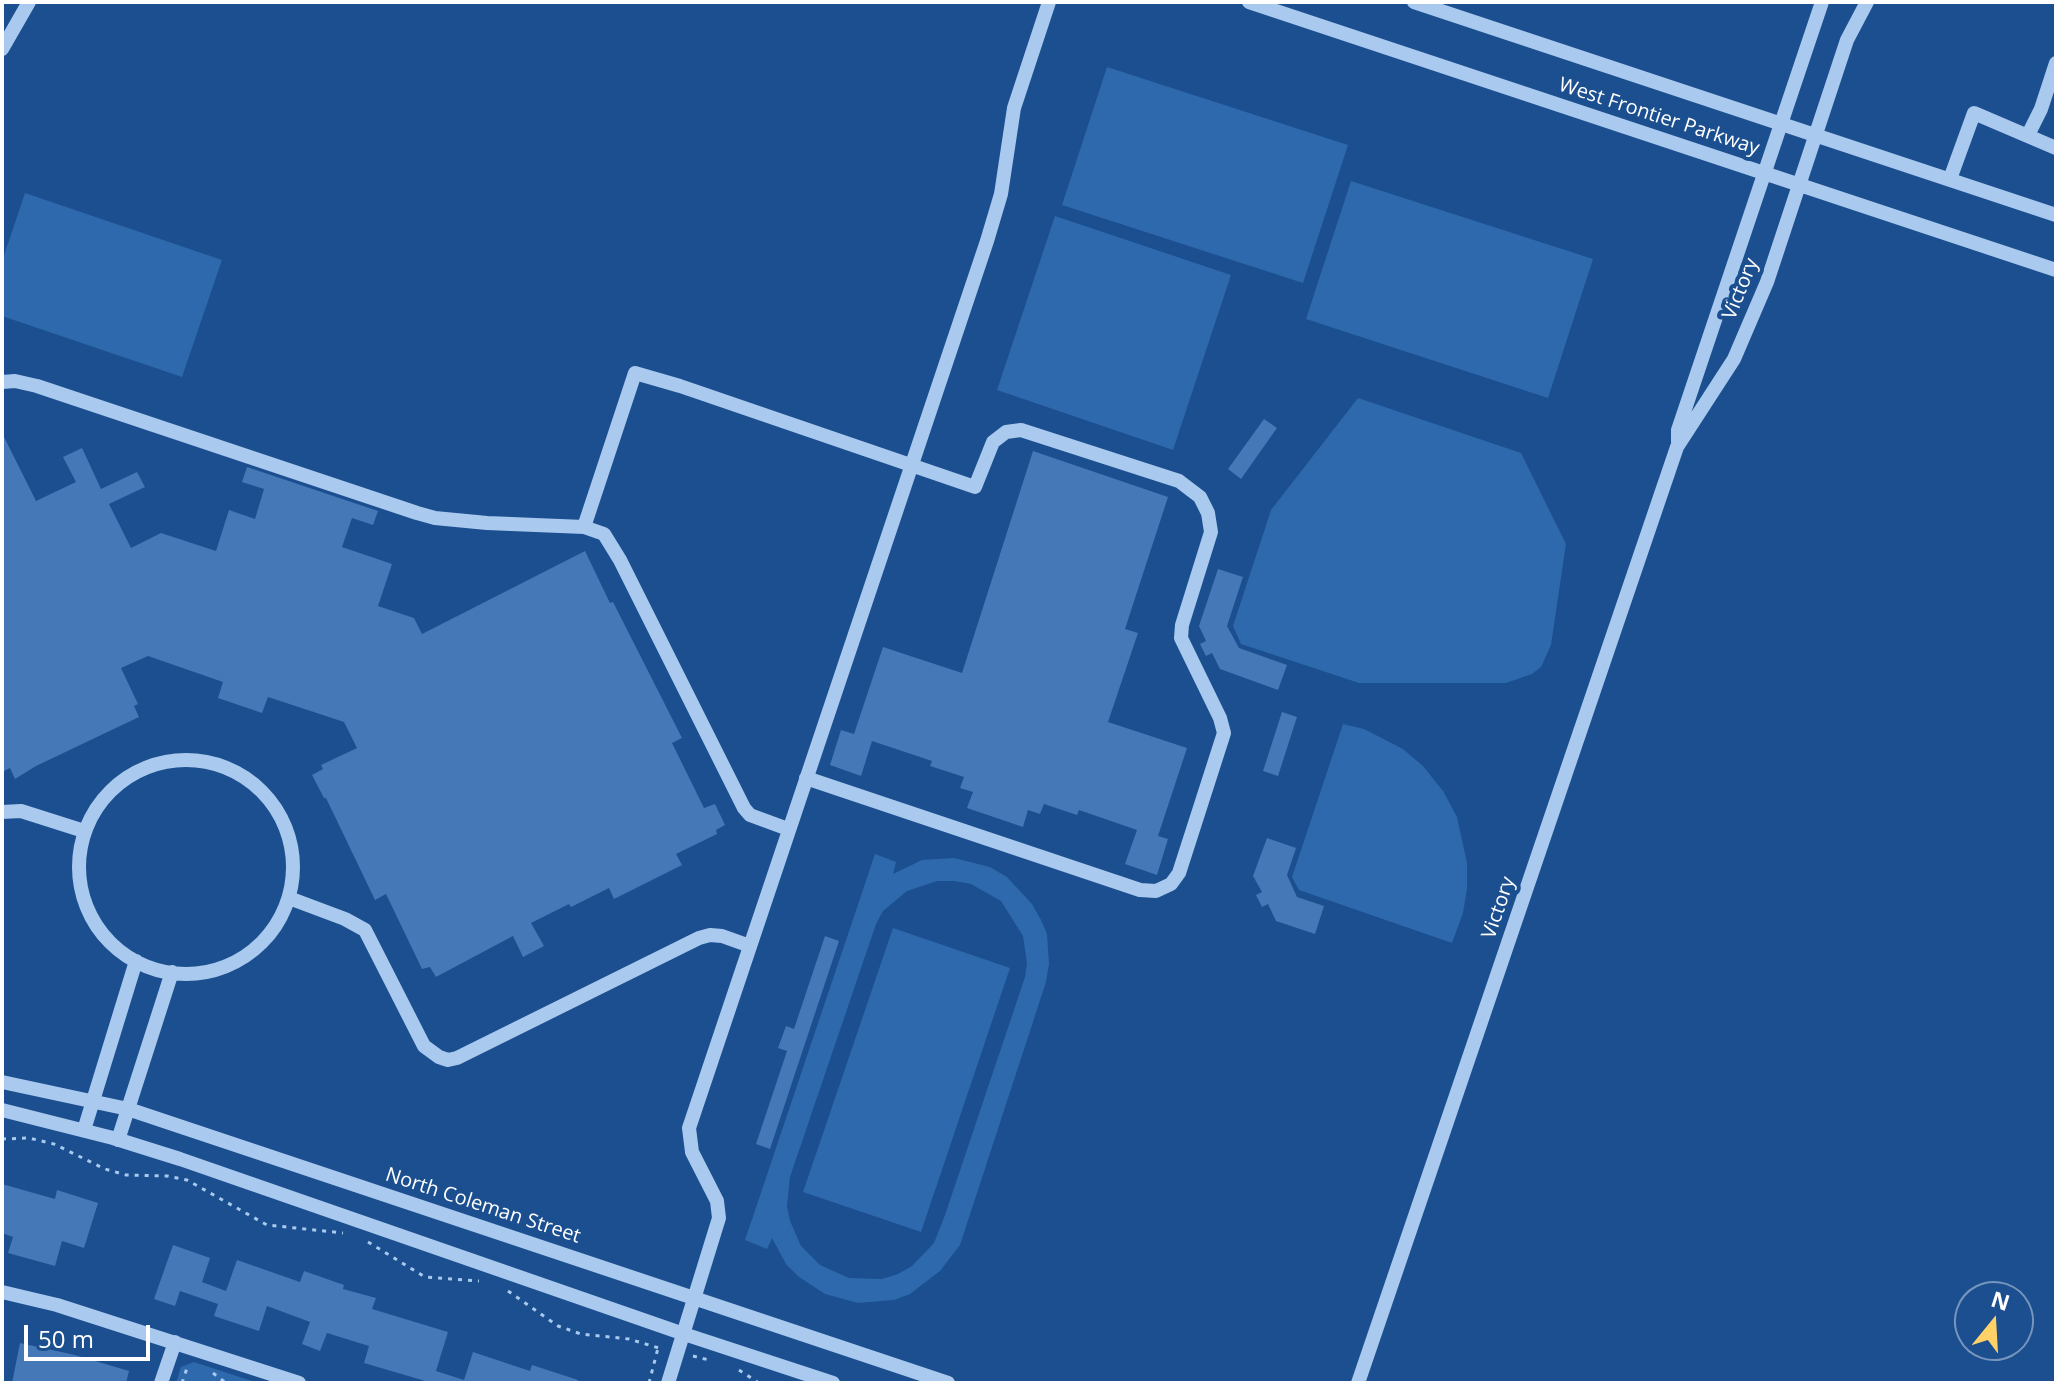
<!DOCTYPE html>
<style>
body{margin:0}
#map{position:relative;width:2058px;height:1385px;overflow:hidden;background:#1b4f8f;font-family:"Open Sans",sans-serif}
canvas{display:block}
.frame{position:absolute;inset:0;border:4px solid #fff;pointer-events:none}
.north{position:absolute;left:1954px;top:1281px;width:80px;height:80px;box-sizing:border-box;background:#1b4f8f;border:2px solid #7695bc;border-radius:50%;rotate:18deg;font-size:22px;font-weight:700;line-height:32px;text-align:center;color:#fff}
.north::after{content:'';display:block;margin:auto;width:28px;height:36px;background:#ffd166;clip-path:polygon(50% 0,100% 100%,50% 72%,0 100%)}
.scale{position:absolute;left:24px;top:1325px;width:126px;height:36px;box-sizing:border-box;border:4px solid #fff;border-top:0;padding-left:10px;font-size:24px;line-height:28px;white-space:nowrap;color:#fff;-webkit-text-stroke:6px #1b4f8f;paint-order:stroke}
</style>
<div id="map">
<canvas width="2058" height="1385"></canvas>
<div class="frame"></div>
<div class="north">N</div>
<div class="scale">50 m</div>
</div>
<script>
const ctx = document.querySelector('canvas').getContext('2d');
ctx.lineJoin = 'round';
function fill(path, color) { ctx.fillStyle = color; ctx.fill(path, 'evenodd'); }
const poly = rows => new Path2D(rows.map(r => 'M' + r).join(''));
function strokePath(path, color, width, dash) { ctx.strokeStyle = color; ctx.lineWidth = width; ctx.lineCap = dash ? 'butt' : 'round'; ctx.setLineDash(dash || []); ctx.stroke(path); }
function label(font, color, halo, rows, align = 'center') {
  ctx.font = font + ' "Open Sans",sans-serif'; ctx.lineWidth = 8; ctx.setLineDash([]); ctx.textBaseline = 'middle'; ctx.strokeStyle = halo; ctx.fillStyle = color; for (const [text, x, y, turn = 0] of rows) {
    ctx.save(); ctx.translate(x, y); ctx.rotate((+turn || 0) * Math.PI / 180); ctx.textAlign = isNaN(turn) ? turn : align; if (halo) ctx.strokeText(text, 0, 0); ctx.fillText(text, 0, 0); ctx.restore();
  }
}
fill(poly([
 [1107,67,1348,145,1303,283,1062,205],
 [1351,181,1593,259,1548,398,1306,319],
 [25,193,222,260,182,377,2,316,2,261],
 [1055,216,1231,275,1173,450,997,390],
 [1358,398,1521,453,1566,544,1551,645,1541,667,1532,674,1506,683,1359,683,1241,644,1233,626,1271,510],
 [1343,724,1364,729,1403,749,1423,766,1443,791,1457,817,1467,863,1467,889,1463,913,1452,943,1299,890,1292,877],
 [875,854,896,862,893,874,922,860,954,858,990,867,1007,877,1032,904,1041,920,1047,934,1049,964,1046,982,960,1245,940,1271,910,1294,894,1300,858,1303,825,1294,799,1277,786,1264,772,1238,767,1249,745,1240],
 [937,881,954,881,971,884,1001,901,1023,936,1027,963,1025,977,945,1215,934,1243,912,1266,898,1274,882,1279,849,1278,820,1265,801,1246,790,1221,787,1206,790,1177,876,924,883,911,907,891],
 [893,928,1010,968,921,1232,803,1192],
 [194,1362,258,1383,176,1383,181,1367]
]), '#2e69ad');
fill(poly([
 [1264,419,1277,428,1241,479,1228,469],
 [2,433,36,501,76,482,63,457,82,448,101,489,137,472,145,487,109,504,131,548,161,533,216,551,229,510,255,519,264,489,242,482,247,467,378,511,373,525,352,518,342,547,392,564,378,606,414,618,422,634,585,551,610,603,613,602,682,738,672,743,704,808,715,804,725,825,716,830,717,834,676,854,682,865,614,899,609,888,571,907,569,904,531,923,544,946,523,957,513,936,436,977,430,967,422,969,386,894,375,900,326,798,324,798,312,775,323,769,321,765,357,748,344,722,268,697,262,713,218,698,223,682,148,656,121,668,138,704,134,706,139,717,36,766,15,779,10,768,2,772],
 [1033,451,1168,497,1125,629,1138,633,1108,722,1187,748,1158,836,1168,839,1157,875,1125,864,1137,830,1079,810,1077,815,1044,804,1040,814,1028,810,1023,827,967,808,973,792,960,788,964,777,930,766,932,761,872,741,861,776,830,765,841,730,854,734,883,647,962,673],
 [1218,569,1243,577,1227,626,1239,648,1287,665,1278,690,1220,669,1212,653,1206,656,1200,644,1206,641,1199,626],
 [1282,712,1297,717,1278,776,1263,771],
 [1267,838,1296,848,1287,875,1297,897,1324,906,1315,934,1276,921,1268,904,1262,907,1256,895,1262,892,1253,876],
 [825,936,839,941,770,1149,756,1144,787,1051,778,1048,786,1026,794,1029],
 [2,1184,55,1199,57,1190,98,1203,84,1248,62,1241,55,1266,8,1253,13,1237,2,1233],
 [173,1245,210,1258,202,1282,226,1291,237,1260,300,1282,304,1271,344,1285,343,1289,376,1298,372,1309,448,1332,436,1371,464,1380,473,1352,530,1371,532,1365,578,1380,577,1383,432,1383,364,1363,369,1346,327,1333,320,1351,302,1344,310,1322,267,1306,259,1331,214,1316,218,1304,180,1291,175,1306,154,1299],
 [20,1343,75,1355,129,1371,126,1383,12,1383]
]), '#4478b7');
strokePath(poly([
 [2,1139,29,1138,54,1144,105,1169,126,1175,167,1176,187,1180,267,1225,343,1233],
 [368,1242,425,1277,479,1281],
 [508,1291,558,1326,581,1334,629,1339,662,1349],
 [693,1356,709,1360],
 [739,1370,759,1383],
 [213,1373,226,1383],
 [182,1383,188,1365],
 [649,1383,658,1348]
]), '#a9c9ee', 3, [4, 6]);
strokePath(poly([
 [1249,2,2056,270],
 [1414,2,2056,215],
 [2,49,29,2],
 [2028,135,2041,109,2056,63],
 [1950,179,1974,113,2056,148],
 [2,382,15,381,37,386,417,513,435,518,487,523,584,527,604,534,620,560,744,808,750,815,788,829],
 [1678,442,1678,430,1822,2],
 [584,527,635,373,680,386,975,487,993,442,1006,432,1021,430,1179,481,1200,497,1208,513,1211,532,1182,625,1181,638,1220,718,1224,733,1179,873,1171,884,1156,891,1140,890,806,778],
 '79 867a107 107 0 1 1 214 0a107 107 0 1 1-214 0Z',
 [2,812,21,811,84,831],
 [289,898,345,919,365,930,424,1046,439,1057,448,1060,457,1058,699,938,710,935,722,936,750,946],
 [2,1082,128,1109,948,1383],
 [2,1110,113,1138,180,1159,684,1334,833,1383],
 [84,1130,136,961],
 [118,1140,172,972],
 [2,1292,57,1305,299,1383],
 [161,1383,175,1342],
 [668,1383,719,1218,717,1201,692,1152,689,1128,987,241,1001,194,1014,108,1049,2],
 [1358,1383,1677,447,1734,359,1767,282,1847,40,1867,2]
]), '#a9c9ee', 14);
label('20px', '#fff', '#1b4f8f', [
 ["West Frontier Parkway",1659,117,18],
 ["Victory",1741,289,-68],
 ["Victory",1499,908,-71],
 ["North Coleman Street",483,1206,18]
]);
</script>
